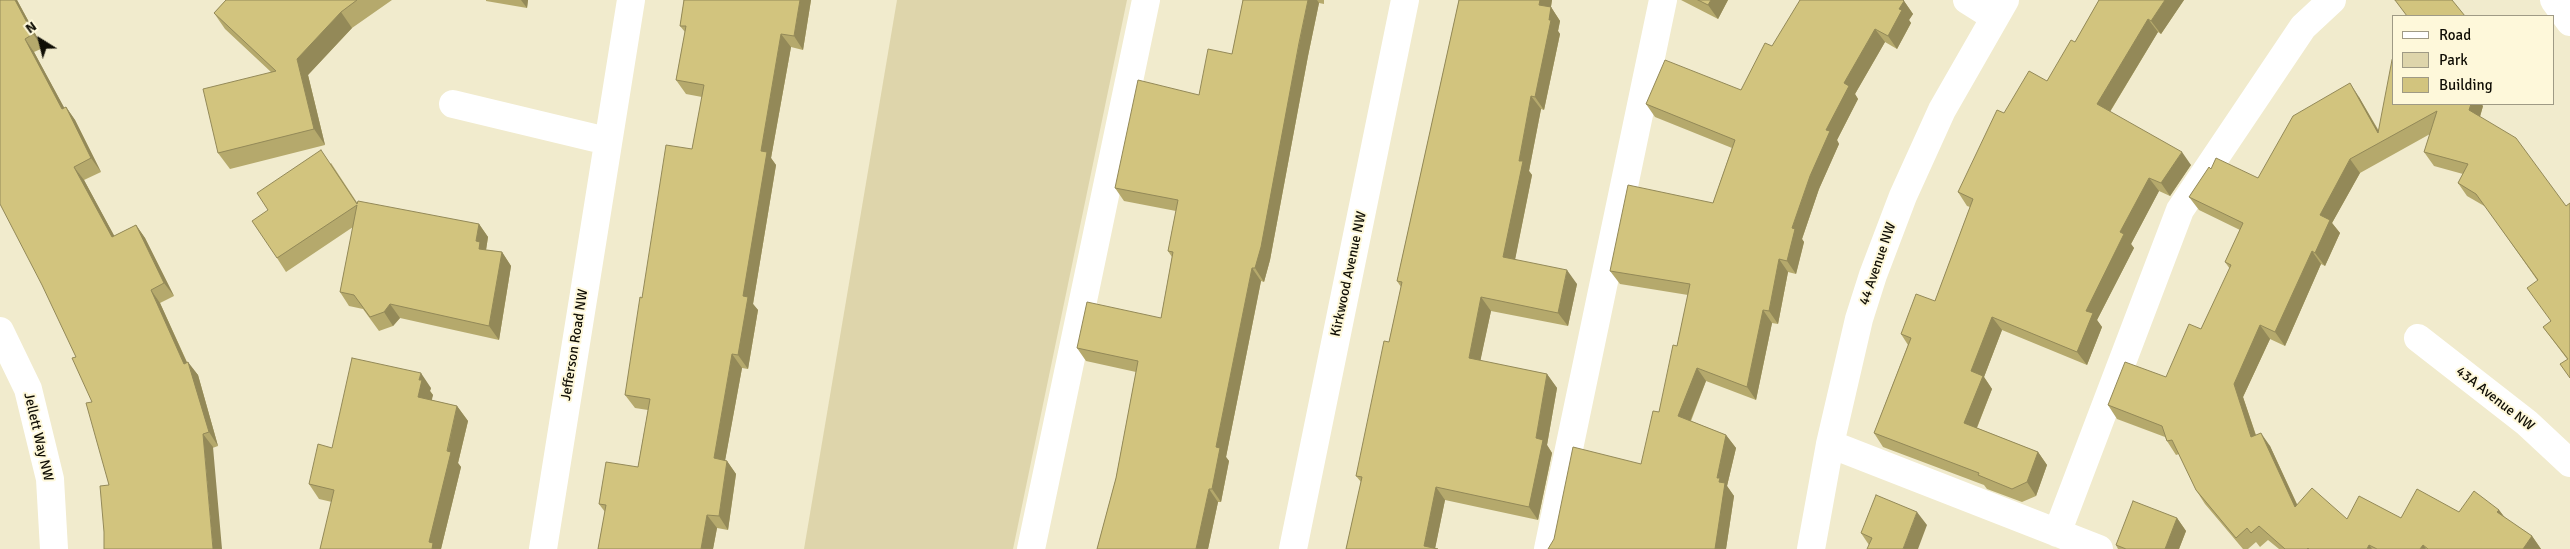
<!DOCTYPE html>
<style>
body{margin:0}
#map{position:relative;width:2570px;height:549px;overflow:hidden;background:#f1ebcd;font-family:Signika,sans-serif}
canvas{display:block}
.legend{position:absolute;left:2392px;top:15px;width:162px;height:90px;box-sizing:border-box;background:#fef8da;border:1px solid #9f9a85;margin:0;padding:6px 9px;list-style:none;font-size:15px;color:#100e05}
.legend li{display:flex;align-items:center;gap:10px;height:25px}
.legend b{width:25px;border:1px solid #9f9a85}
.north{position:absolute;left:15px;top:15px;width:50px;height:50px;-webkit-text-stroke:4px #fef8da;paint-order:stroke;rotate:324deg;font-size:14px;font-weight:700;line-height:20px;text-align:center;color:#100e05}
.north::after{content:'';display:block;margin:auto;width:18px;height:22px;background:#100e05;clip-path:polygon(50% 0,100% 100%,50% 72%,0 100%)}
</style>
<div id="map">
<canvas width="2570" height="549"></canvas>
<ul class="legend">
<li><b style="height:6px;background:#fff"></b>Road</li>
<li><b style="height:14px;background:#ded5ab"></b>Park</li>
<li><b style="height:14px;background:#d2c47e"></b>Building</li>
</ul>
<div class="north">N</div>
</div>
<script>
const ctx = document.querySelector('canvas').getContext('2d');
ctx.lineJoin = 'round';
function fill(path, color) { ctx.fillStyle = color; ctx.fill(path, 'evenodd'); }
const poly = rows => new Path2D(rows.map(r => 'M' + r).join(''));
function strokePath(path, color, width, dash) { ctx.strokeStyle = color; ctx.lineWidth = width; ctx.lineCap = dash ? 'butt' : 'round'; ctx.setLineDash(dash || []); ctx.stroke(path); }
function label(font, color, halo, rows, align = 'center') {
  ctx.font = font + ' Signika,sans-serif'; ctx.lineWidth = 4; ctx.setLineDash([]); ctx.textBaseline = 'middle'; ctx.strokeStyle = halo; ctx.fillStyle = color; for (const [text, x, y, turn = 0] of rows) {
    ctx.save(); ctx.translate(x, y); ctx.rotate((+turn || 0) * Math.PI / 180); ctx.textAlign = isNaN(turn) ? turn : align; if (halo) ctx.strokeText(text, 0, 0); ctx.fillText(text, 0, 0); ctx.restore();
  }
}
fill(poly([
 [897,0,1127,0,1013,549,804,549]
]), '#ded5ab');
strokePath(poly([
 [1967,0,1994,17],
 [2554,0,2570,22],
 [453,104,607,141],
 [0,331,28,389,50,479,54,549],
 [2418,338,2527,423,2570,463],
 [1830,444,2099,549],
 [2057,533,2180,210,2303,27,2332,0],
 [543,549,631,0],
 [1031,549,1146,0],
 [1293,549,1405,0],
 [1548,549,1663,0],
 [1811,549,1830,444,1859,319,1873,275,1903,196,1942,110,2005,0]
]), '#fff', 28);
fill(poly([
 [0,0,17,0,43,48,34,52,64,108,66,107,75,120,101,172,84,180,114,236,136,225,145,238,174,296,160,303,187,362,198,375,218,446,109,485,92,402,76,357],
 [226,0,392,0,352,28,308,75,325,145,230,169,218,153,271,72,225,29,214,13],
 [486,0,528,0,527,8,486,1],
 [684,0,811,0,803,50,791,47,771,158,776,165,753,304,758,310,748,369,742,368,725,460,727,461,736,474,728,530,717,528,713,549,598,549,605,512,599,504,638,467,648,410,635,408,625,395,642,298,692,149,702,97,686,94,676,80,685,32,680,26],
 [1243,0,1324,0,1324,4,1319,3,1308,56,1270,260,1264,282,1261,281,1226,457,1229,461,1221,502,1218,502,1208,549,1097,549,1116,478,1136,372,1086,361,1077,348,1161,318,1172,257,1168,251,1176,211,1124,201,1115,188,1199,95,1232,54],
 [1459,0,1552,0,1551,7,1560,21,1558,31,1560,34,1544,110,1541,109,1529,171,1532,175,1515,259,1577,284,1568,326,1491,311,1480,361,1547,374,1557,388,1547,445,1552,453,1538,520,1445,500,1435,548,1346,549,1361,482,1356,476,1389,342,1401,287,1397,281],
 [1681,0,1728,0,1718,19],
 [2099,0,2184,0,2161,34,2158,32,2110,112,2191,165,2170,196,2159,191,2131,244,2134,248,2097,320,2102,327,2087,365,2002,330,1984,377,1992,389,1977,428,2038,452,2047,465,2036,496,2022,502,1987,489,1984,485,1883,447,1874,433,1908,345,1901,334,1935,301,1970,207,1967,206,1958,192,2004,113,2047,81,2075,42],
 [1904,1,1913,14,1909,20,1911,23,1897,49,1885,42,1855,94,1858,99,1837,140,1839,144,1819,189,1802,239,1804,242,1796,274,1788,272,1778,324,1772,323,1756,400,1706,381,1691,421,1726,435,1736,448,1727,486,1734,496,1726,549,1548,549,1641,464,1659,412,1677,346,1688,295,1620,284,1610,271,1713,203,1732,148,1655,117,1646,104,1741,90,1772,46],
 [2359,97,2379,131,2394,104,2481,104,2483,106,2480,117,2566,206,2570,203,2567,359,2543,327,2551,321,2537,280,2486,207,2467,196,2458,183,2463,174,2434,166,2424,152,2430,134,2360,173,2332,223,2340,233,2325,266,2321,264,2285,346,2270,339,2243,397,2256,435,2270,446,2297,504,2347,519,2401,518,2499,510,2505,518,2532,536,2541,549,2279,549,2268,540,2260,547,2256,542,2248,549,2243,549,2205,504,2196,490,2179,454,2176,455,2167,441,2165,437,2117,419,2108,405,2166,377,2201,329,2230,269,2225,262,2240,230,2199,210,2189,197,2211,169,2258,178],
 [331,163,358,204,479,224,488,237,486,250,502,252,511,266,499,340,400,318,393,326,379,331,363,309,349,306,340,292,353,227,286,272,277,258,268,210],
 [431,388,430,391,433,395,431,400,457,406,468,421,458,463,461,467,441,549,320,549,332,502,319,499,309,484,332,448],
 [2177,518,2186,531,2179,549,2118,549,2116,545],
 [1927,525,1869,545,1861,533]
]), '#b5a96c');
fill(poly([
 [15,0,17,0,43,48,33,34],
 [521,0,528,0,527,8],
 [800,0,811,0,803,50,794,36],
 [1308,0,1317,0,1319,3,1308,56,1270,260,1264,282,1255,268],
 [1540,0,1552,0,1549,18,1539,5],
 [1711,0,1728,0,1718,19,1708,5],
 [2165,0,2184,0,2161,34,2151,21],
 [1904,1,1913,14,1909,20,1911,23,1897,49,1888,36,1899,9],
 [1551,7,1560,21,1558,31,1560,34,1544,110,1535,97],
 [341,12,352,28,308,75,325,145,314,129,297,59],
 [2148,19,2158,32,2106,118,2097,104],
 [1875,29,1885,42,1855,94,1858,99,1837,140,1839,144,1819,189,1802,239,1804,242,1796,274,1787,261,1792,228,1826,130,1844,83],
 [781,34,791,47,771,158,776,165,753,304,758,310,748,369,738,355,743,296,761,151],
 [25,39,34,52,72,122,62,109],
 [2350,83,2359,97,2384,141,2378,133],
 [1531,96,1541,109,1529,171,1532,175,1513,270,1503,257,1519,161],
 [2471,104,2481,104,2483,106,2478,123,2469,110],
 [66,107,75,120,101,172,91,158],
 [2182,152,2191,165,2170,196,2161,183],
 [2350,159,2360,173,2332,223,2340,233,2325,266,2315,253,2320,215],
 [74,167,84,180,122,250,112,237],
 [2149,178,2159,191,2131,244,2134,248,2097,320,2102,327,2087,365,2077,352,2086,311,2120,232],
 [479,224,488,237,486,250,479,249,476,241],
 [136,225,145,238,174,296,164,283],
 [2312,251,2321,264,2285,346,2275,332],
 [502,252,511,266,499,340,489,326],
 [1779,259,1788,272,1778,324,1769,311],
 [1252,268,1261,281,1226,457,1229,461,1221,502,1212,489,1216,447],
 [1567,270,1577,284,1568,326,1558,313],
 [151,290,160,303,192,374,188,362,198,375,218,446,209,432,184,364],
 [1481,297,1491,311,1478,372,1469,358],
 [390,304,400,318,393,326,384,312],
 [1763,310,1772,323,1756,400,1747,387],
 [1992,317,2002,330,1984,377,1992,389,1973,437,1964,423,1971,371],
 [2260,325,2270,339,2243,397,2261,451,2251,437,2234,384],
 [732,354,742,368,723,472,714,458],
 [1697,368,1706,381,1687,429,1678,416],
 [421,373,431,388,430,391,433,395,429,412,418,397,419,380],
 [1547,374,1557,388,1547,445,1552,453,1538,520,1529,507,1536,438],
 [457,406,468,421,458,463,461,467,441,549,432,549,429,542],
 [2261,433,2270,446,2304,520,2295,507],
 [203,434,213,447,222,549,213,549],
 [1726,435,1736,448,1727,486,1734,496,1726,549,1715,549,1717,478],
 [2038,452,2047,465,2036,496,2027,482],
 [727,461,736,474,728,530,719,516],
 [1436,487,1445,500,1435,549,1424,546],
 [1209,489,1218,502,1208,549,1196,549],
 [2499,510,2509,523,2497,512],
 [1917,512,1927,525,1918,549,1903,549],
 [707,515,717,528,713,549,701,549],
 [2177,518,2186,531,2179,549,2165,549],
 [2532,536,2541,549,2523,549],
 [2369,545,2372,549,2367,549],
 [2423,545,2426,549,2420,549]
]), '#938958');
const building = poly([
 [0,0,15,0,33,34,25,39,62,109,66,107,91,158,74,167,112,237,136,225,164,283,151,290,184,364,188,362,209,432,203,434,213,549,104,549,104,532,100,486,109,485,86,403,92,402,72,358,76,357,42,285,0,204,0,0],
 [226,0,357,0,341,12,297,59,314,129,218,153,203,89,276,71,214,13,226,0],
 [684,0,800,0,794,36,781,34,761,151,767,152,743,296,748,297,738,355,732,354,714,458,727,461,719,516,707,515,701,549,598,549,606,505,599,504,606,462,638,467,650,399,625,395,640,297,642,298,666,145,692,149,704,85,676,80,686,26,680,26,684,0],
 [1243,0,1308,0,1299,43,1261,247,1255,268,1252,268,1216,447,1220,448,1212,489,1209,489,1196,549,1097,549,1116,478,1138,361,1077,348,1087,302,1161,318,1173,252,1168,251,1178,200,1115,188,1138,80,1199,95,1208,49,1232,54,1243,0],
 [1459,0,1540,0,1539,5,1551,7,1549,20,1551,20,1535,97,1531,96,1519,161,1523,161,1503,257,1567,270,1558,313,1481,297,1469,358,1547,374,1536,438,1543,440,1529,507,1436,487,1424,546,1438,549,1346,549,1362,477,1356,476,1384,341,1389,342,1402,282,1397,281,1459,0],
 [1698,0,1711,0,1708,5,1698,0],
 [1800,0,1903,0,1904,1,1899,9,1902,10,1888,36,1875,29,1844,83,1849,86,1826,130,1830,131,1810,176,1792,228,1795,229,1787,261,1779,259,1769,311,1763,310,1747,387,1697,368,1678,416,1726,435,1717,478,1720,478,1719,482,1725,483,1715,549,1548,549,1554,539,1573,447,1641,464,1653,411,1659,412,1673,345,1677,346,1690,284,1610,271,1628,185,1713,203,1735,140,1646,104,1665,60,1741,90,1765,43,1772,46,1800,0],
 [2099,0,2165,0,2151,21,2148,19,2097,104,2182,152,2161,183,2149,178,2120,232,2124,234,2086,311,2093,313,2077,352,1992,317,1971,371,1983,376,1964,423,2038,452,2027,482,2012,489,1978,475,1979,473,1874,433,1911,338,1901,334,1916,294,1935,301,1973,199,1958,192,1997,110,2004,113,2029,71,2047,81,2071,40,2075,42,2099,0],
 [2395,0,2452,0,2465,16,2407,16,2395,0],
 [2392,60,2394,61,2394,104,2471,104,2469,110,2516,138,2566,206,2570,203,2570,378,2560,364,2568,359,2543,327,2551,321,2527,288,2538,280,2476,194,2458,183,2468,164,2424,152,2437,111,2350,159,2320,215,2330,220,2315,253,2312,251,2275,332,2260,325,2234,384,2251,437,2261,433,2295,507,2312,488,2347,519,2359,496,2401,518,2417,489,2459,512,2474,491,2499,510,2497,512,2532,536,2523,549,2428,549,2423,545,2420,549,2377,549,2369,545,2367,549,2309,549,2308,548,2307,549,2285,549,2259,526,2251,533,2247,528,2236,538,2196,490,2172,440,2167,441,2162,426,2108,405,2125,362,2166,377,2189,324,2201,329,2231,265,2225,262,2243,223,2189,197,2209,167,2211,169,2216,158,2258,178,2293,116,2350,83,2378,133,2392,60],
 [321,150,357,204,358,201,479,224,476,241,480,242,479,249,502,252,489,326,390,304,384,312,370,317,354,295,340,292,357,205,277,258,252,221,268,210,257,193,321,150],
 [352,358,421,373,419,380,422,380,418,397,457,406,447,451,451,452,429,542,433,543,432,549,320,549,334,490,309,484,318,444,332,448,352,358],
 [1876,495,1917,512,1903,549,1867,549,1872,538,1861,533,1876,495],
 [2133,501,2177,518,2165,549,2126,549,2116,545,2133,501]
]);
fill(building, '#d2c47e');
strokePath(building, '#938958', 1);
label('14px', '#100e05', '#fef8da', [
 ["44 Avenue NW",1878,264,-71],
 ["Kirkwood Avenue NW",1349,274,-78],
 ["Jefferson Road NW",575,345,-81],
 ["43A Avenue NW",2495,399,38],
 ["Jellett Way NW",38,437,77]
]);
</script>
